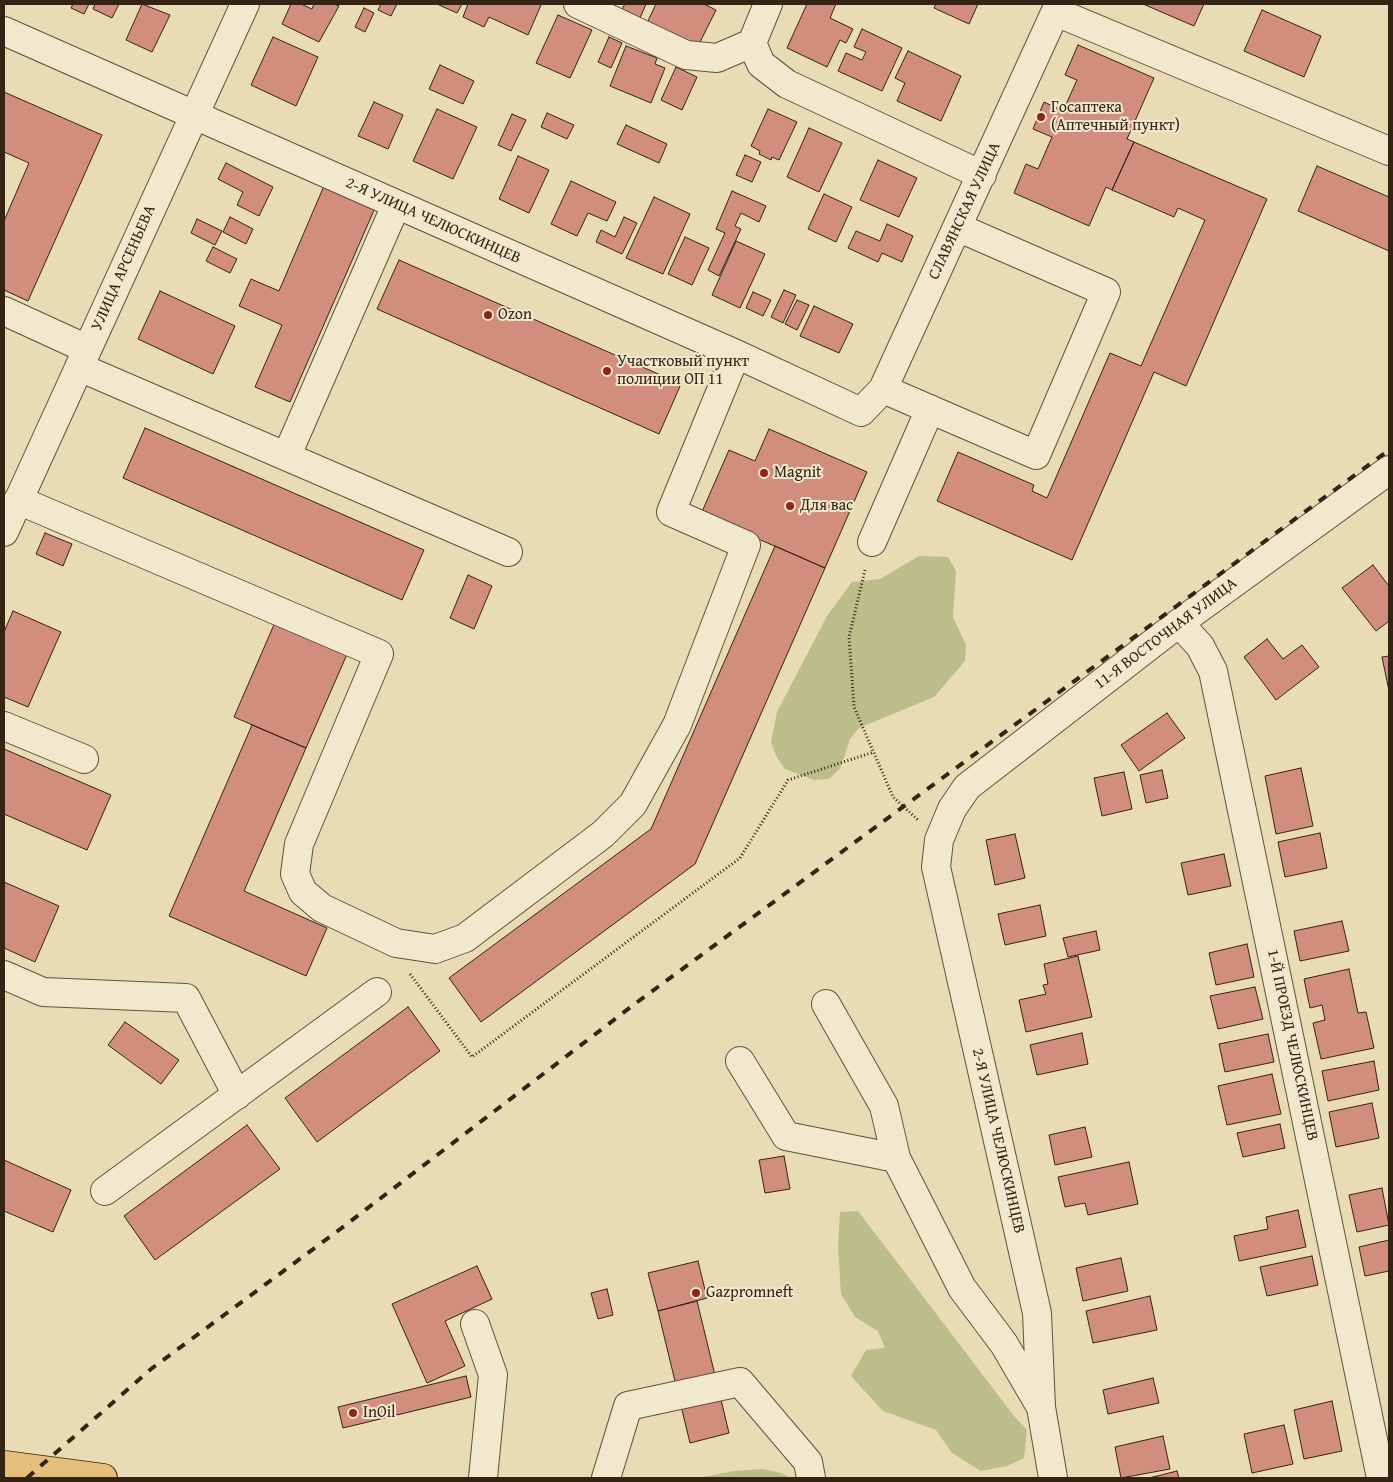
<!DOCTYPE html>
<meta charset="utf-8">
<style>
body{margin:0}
#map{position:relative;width:1393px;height:1482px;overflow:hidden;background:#e9dbb4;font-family:"Gentium Book Plus",serif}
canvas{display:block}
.frame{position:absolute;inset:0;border:5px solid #352314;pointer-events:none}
</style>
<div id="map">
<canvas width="1393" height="1482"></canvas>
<div class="frame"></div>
</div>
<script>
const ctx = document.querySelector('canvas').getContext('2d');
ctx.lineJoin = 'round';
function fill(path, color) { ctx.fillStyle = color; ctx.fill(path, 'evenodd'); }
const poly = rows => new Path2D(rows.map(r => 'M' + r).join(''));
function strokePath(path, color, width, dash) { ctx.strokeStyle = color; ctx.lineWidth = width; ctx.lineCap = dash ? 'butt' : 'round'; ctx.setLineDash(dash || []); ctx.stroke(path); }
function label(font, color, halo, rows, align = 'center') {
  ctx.font = font + ' "Gentium Book Plus",serif'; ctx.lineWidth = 4; ctx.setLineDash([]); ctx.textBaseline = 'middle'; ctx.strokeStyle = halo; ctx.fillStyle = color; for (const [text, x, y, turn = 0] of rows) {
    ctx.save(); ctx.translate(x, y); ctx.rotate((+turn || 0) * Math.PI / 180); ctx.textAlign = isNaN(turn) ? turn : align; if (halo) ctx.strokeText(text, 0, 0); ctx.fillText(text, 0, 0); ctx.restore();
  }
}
fill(poly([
 [919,556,948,557,956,571,953,617,966,645,965,661,934,697,859,728,850,739,840,769,829,779,814,780,785,769,776,756,771,742,777,712,827,616,852,582,880,579],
 [858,1211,1014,1416,1027,1430,1024,1458,1007,1466,981,1471,952,1453,936,1430,883,1411,851,1376,866,1350,885,1348,878,1331,855,1317,841,1294,838,1246,840,1212],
 [763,1469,781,1473,791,1478,698,1478,734,1471]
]), '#bbbe89');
const building = poly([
 [73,4,89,4,84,14,71,8,73,4],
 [95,4,119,4,112,18,93,9,95,4],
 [142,4,170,15,152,52,126,40,142,4],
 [291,4,301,4,312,9,314,4,334,4,339,6,319,42,282,24,291,4],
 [381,4,397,4,391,16,378,10,381,4],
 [437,4,462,4,457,13,437,4],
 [468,4,537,4,541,5,528,35,489,17,484,27,463,17,468,4],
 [625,4,646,4,640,18,622,9,625,4],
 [656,4,704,4,716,10,697,48,647,23,656,4],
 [807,4,836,4,830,18,853,29,846,43,840,40,827,67,787,48,807,4],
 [936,4,978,4,969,24,934,8,936,4],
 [1143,4,1204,4,1194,26,1143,4],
 [364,8,374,13,365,32,355,27,364,8],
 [1262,10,1321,36,1304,77,1244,51,1262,10],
 [558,15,592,30,570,78,536,63,558,15],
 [862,29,902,48,882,91,838,71,846,53,862,60,866,52,854,47,862,29],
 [273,37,318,57,296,106,251,85,273,37],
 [609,37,622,43,611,68,598,62,609,37],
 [1078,45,1154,78,1127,139,1134,142,1112,190,1106,187,1089,226,1014,193,1026,164,1038,169,1052,137,1033,129,1044,102,1063,111,1077,80,1065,75,1078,45],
 [626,46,657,58,655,64,665,68,651,103,610,86,626,46],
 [908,51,961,76,941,121,897,101,905,83,895,78,908,51],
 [440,65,474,81,463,104,429,89,440,65],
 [676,67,697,77,682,110,661,100,676,67],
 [4,92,102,135,28,301,4,290,4,221,29,163,4,152,4,92],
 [374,102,403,115,388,149,358,136,374,102],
 [437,109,477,127,453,179,413,161,437,109],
 [768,109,797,122,779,160,772,157,771,160,759,154,760,151,751,146,768,109],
 [547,113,574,125,567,139,541,127,547,113],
 [512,114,526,120,511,151,498,145,512,114],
 [626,125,667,144,659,163,617,144,626,125],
 [809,128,842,143,819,192,787,177,809,128],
 [1134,142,1267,199,1186,386,1154,372,1072,560,937,501,958,452,1034,485,1032,491,1047,498,1110,353,1141,366,1205,220,1178,208,1174,217,1112,190,1134,142],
 [745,155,761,162,752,182,736,175,745,155],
 [518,156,549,170,529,213,499,199,518,156],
 [878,160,917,178,899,217,860,200,878,160],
 [226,163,273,187,259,216,237,205,243,192,218,179,226,163],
 [1317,166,1389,197,1389,251,1298,211,1317,166],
 [571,181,616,202,607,221,588,213,577,236,551,224,571,181],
 [324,186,375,208,290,402,255,387,282,325,239,306,251,279,279,291,324,186],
 [732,191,766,206,759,222,741,213,735,226,741,229,719,276,708,270,725,233,716,229,732,191],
 [824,194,852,207,836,242,808,229,824,194],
 [654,197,690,214,663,274,626,258,654,197],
 [230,217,253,229,246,244,223,232,230,217],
 [624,217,637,223,622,254,596,242,601,230,615,237,624,217],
 [197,219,222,231,215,245,191,233,197,219],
 [887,224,913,236,902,262,882,253,878,262,848,248,856,231,880,241,887,224],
 [685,237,709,248,692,285,668,274,685,237],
 [736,241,765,254,740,308,712,295,736,241],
 [213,247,237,259,230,273,206,261,213,247],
 [399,260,681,384,659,434,377,309,399,260],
 [784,290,796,295,783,323,771,317,784,290],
 [160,291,235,326,213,374,138,339,160,291],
 [753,292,771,300,763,316,746,308,753,292],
 [797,300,809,305,797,330,785,324,797,300],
 [814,306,853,324,839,353,800,336,814,306],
 [145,428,424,550,402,600,123,478,145,428],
 [769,429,867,472,825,568,701,514,729,450,755,461,769,429],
 [45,533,72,544,63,566,36,554,45,533],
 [775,546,825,568,695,864,481,1022,449,978,651,829,775,546],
 [1373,565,1389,586,1389,621,1376,631,1342,588,1373,565],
 [468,575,492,586,474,629,450,618,468,575],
 [13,611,61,632,28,707,4,697,4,632,13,611],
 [276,620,348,652,306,748,234,717,276,620],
 [1267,639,1283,659,1302,645,1319,667,1276,700,1244,657,1267,639],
 [1389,656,1389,691,1382,657,1389,656],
 [1167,713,1185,738,1139,771,1121,745,1167,713],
 [252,725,306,748,244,891,327,928,306,976,169,916,252,725],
 [4,749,111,795,87,850,4,814,4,749],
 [1301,768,1313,826,1276,834,1265,776,1301,768],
 [1162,770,1168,798,1146,803,1140,775,1162,770],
 [1124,772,1132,809,1102,816,1094,778,1124,772],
 [1320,833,1327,868,1285,877,1278,842,1320,833],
 [1015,834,1025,878,995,885,986,840,1015,834],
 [1224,854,1231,886,1188,895,1181,863,1224,854],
 [4,882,59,906,35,962,4,948,4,882],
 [1040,905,1046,936,1005,945,998,914,1040,905],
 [1342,921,1349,951,1300,961,1294,931,1342,921],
 [1096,931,1100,950,1068,957,1063,938,1096,931],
 [1247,944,1254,977,1216,985,1209,953,1247,944],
 [1078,956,1092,1017,1026,1032,1019,1000,1046,994,1043,985,1048,984,1044,964,1078,956],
 [1349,969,1358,1013,1366,1012,1374,1048,1321,1059,1313,1023,1325,1020,1322,1005,1310,1008,1304,979,1349,969],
 [1255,987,1263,1019,1218,1029,1210,996,1255,987],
 [408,1007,440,1051,317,1142,285,1098,408,1007],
 [125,1022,179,1060,161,1084,108,1045,125,1022],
 [1082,1033,1088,1064,1037,1075,1030,1045,1082,1033],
 [1268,1034,1274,1062,1225,1072,1219,1044,1268,1034],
 [1374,1061,1379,1090,1328,1101,1322,1071,1374,1061],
 [1272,1074,1281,1114,1227,1125,1218,1086,1272,1074],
 [1372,1103,1379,1138,1336,1147,1329,1112,1372,1103],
 [1280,1124,1285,1148,1243,1157,1237,1133,1280,1124],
 [247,1125,280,1169,155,1260,124,1216,247,1125],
 [1085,1127,1092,1157,1055,1165,1049,1135,1085,1127],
 [784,1156,790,1189,765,1193,759,1160,784,1156],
 [4,1160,71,1190,53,1232,4,1211,4,1160],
 [1129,1162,1138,1204,1088,1215,1085,1203,1065,1207,1058,1177,1129,1162],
 [1382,1188,1389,1225,1357,1232,1349,1195,1382,1188],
 [1298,1210,1306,1247,1239,1261,1234,1236,1268,1229,1266,1217,1298,1210],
 [1389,1240,1389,1271,1365,1276,1359,1247,1389,1240],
 [1312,1256,1318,1285,1267,1296,1260,1267,1312,1256],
 [1121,1258,1128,1291,1083,1301,1076,1268,1121,1258],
 [698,1261,707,1298,658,1311,648,1273,698,1261],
 [477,1266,492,1299,445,1321,465,1366,427,1383,392,1304,477,1266],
 [607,1289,613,1315,598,1319,591,1293,607,1289],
 [1150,1296,1157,1330,1093,1343,1086,1311,1150,1296],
 [697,1301,729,1433,690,1443,658,1311,697,1301],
 [466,1376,471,1397,343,1428,338,1407,466,1376],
 [1153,1378,1159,1403,1108,1414,1103,1390,1153,1378],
 [1332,1401,1342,1451,1304,1459,1294,1410,1332,1401],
 [1284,1425,1293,1464,1252,1473,1244,1434,1284,1425],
 [1163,1436,1170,1469,1121,1478,1115,1447,1163,1436],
 [1177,1471,1179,1478,1149,1478,1177,1471]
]);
fill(building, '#d18d7d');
strokePath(building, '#352314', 1);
const minor = poly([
 [578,4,686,55,717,58,752,43,761,64,787,84,982,175],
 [1056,12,1389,151],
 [4,31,736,354,861,412,883,389,1059,4],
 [752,43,768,4],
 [4,311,87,349],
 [79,367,508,552],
 [883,389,1036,455,1106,292,957,227],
 [287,455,396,205],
 [18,500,379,654,299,844,295,874,303,892,322,908,396,943,435,949,465,938,603,834,633,804,677,725,746,545,671,512,736,354],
 [4,532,245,4],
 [872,542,930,409],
 [1179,623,1200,646,1213,671,1381,1478],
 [4,726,84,759],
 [4,975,43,992,186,998,237,1095],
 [826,1004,884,1106,896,1158],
 [740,1061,786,1136,896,1158,962,1288,1004,1344,1039,1404],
 [105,1191,377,992],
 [475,1324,493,1375,483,1478],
 [606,1478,628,1406,740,1382,808,1462,811,1478],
 [1053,1478,1041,1407,1037,1313,936,867,939,840,952,809,967,787,1179,623,1389,470]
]);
const major = poly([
 [4,1465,103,1478]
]);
strokePath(minor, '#62513c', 30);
strokePath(major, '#352314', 30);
strokePath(poly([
 [865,570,849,637,854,707,893,797,918,820],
 [410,974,472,1057,740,858,788,780,874,752]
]), '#352314', 3, [1, 2.5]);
strokePath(minor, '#f1e8ce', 28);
strokePath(major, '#e4be7a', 28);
strokePath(poly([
 [27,1478,151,1369,339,1230,636,1003,1389,450]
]), '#352314', 4, [9, 9]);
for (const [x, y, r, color] of [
 [1041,117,5,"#8f2418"],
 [488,315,5,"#8f2418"],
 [607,371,5,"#8f2418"],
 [764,473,5,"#8f2418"],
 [790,506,5,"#8f2418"],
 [696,1293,5,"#8f2418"],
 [353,1413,5,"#8f2418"]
]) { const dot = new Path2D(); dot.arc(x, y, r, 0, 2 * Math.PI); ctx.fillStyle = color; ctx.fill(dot); strokePath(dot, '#f1e8ce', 2); }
label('16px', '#352314', '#f1e8ce', [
 ["Госаптека",1051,108],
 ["(Аптечный пункт)",1051,126],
 ["Ozon",498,315],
 ["Участковый пункт",617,362],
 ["полиции ОП 11",617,380],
 ["Magnit",774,473],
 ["Для вас",800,506],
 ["Gazpromneft",706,1293],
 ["InOil",363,1413]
], 'left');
label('16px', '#352314', '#f1e8ce', [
 ["СЛАВЯНСКАЯ УЛИЦА",965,211,-65],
 ["2-Я УЛИЦА ЧЕЛЮСКИНЦЕВ",433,221,24],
 ["УЛИЦА АРСЕНЬЕВА",124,268,-66],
 ["11-Я ВОСТОЧНАЯ УЛИЦА",1166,634,-37],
 ["1-Й ПРОЕЗД ЧЕЛЮСКИНЦЕВ",1292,1045,78],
 ["2-Я УЛИЦА ЧЕЛЮСКИНЦЕВ",998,1141,77]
]);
</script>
